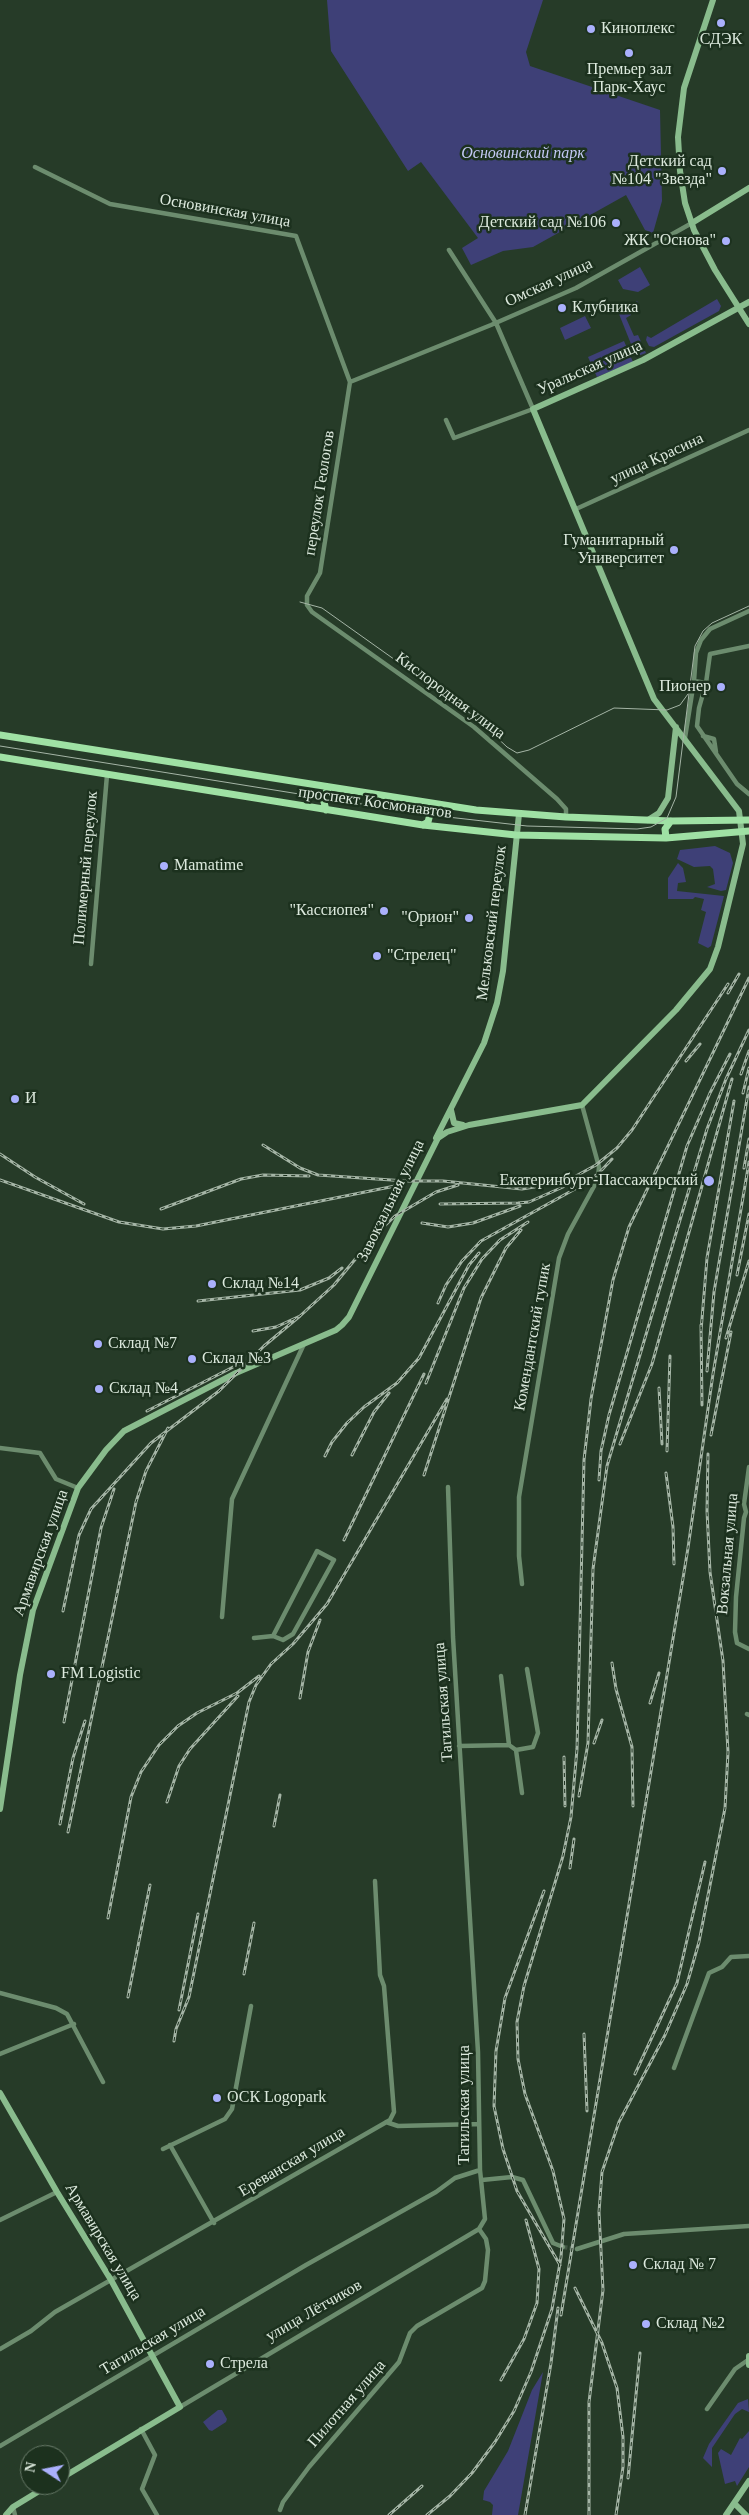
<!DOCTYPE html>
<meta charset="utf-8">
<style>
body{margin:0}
#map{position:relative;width:749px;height:2515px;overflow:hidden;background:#263b28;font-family:Georgia,serif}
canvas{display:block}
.north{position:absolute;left:20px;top:2445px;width:50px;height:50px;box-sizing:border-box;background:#1c311e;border:1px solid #697b6a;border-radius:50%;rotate:281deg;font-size:14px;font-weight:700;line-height:20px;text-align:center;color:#dce9dd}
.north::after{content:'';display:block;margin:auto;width:18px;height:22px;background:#aab0fc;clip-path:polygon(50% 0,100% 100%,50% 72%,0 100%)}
</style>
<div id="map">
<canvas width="749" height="2515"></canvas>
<div class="north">N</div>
</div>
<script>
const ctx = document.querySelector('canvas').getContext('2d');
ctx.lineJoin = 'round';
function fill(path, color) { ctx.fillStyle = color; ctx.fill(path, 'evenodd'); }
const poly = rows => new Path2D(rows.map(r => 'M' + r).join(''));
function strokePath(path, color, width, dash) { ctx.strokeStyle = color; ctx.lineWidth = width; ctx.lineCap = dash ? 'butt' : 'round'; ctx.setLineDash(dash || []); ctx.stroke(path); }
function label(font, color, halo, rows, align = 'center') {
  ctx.font = font + ' Georgia,serif'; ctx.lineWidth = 5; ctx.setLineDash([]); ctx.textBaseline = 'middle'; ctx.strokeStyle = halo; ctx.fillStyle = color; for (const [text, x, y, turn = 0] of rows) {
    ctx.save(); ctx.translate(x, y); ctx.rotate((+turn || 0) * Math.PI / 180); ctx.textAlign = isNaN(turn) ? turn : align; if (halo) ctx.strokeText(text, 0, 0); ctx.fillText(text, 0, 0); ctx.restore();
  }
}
fill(poly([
 [327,0,543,0,526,52,530,66,660,110,662,201,653,233,645,230,626,195,533,247,503,251,471,265,462,248,478,238,421,162,408,171,331,51],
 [640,267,650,285,638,292,623,289,618,280],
 [717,299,721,306,719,311,654,347,649,346,646,340,647,336,651,338],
 [637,301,639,304,631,310,631,315,626,318,634,336,638,335,646,353,638,356,635,354,619,314],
 [585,316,591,328,565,340,560,328],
 [624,341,633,362,597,377,588,357],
 [715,846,730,853,733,863,726,890,721,891,707,887,715,884,713,869,710,866,694,867,677,859,680,850],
 [678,863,683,868,686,882,678,883,677,891,724,896,711,946,708,948,698,943,706,912,701,910,704,899,695,897,693,899,668,899,668,878],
 [543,2372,518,2515,492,2515,493,2505,490,2502,483,2500,484,2491,508,2451,532,2390],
 [748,2399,749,2412,742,2409,735,2414,712,2448,712,2467,703,2458,709,2444,738,2403],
 [218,2410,222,2410,227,2419,226,2422,212,2431,209,2430,203,2422],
 [749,2431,749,2467,737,2486,735,2481,725,2484,718,2453,721,2449,731,2455,740,2438,742,2439]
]), '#3e4077');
strokePath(poly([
 [563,2247,577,2249]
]), '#415543', 4.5, [4.5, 2]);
strokePath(poly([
 [35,167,110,204,296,236,350,382,320,573,307,596,307,605,312,612,474,727,557,799,566,809,566,817],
 [350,382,491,325,576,288,692,223],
 [446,420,454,438,533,409,496,323,449,250],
 [576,509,749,430],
 [694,681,706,683,710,654,749,646],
 [706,683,699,708,697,726,737,784,749,794],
 [703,736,714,739,716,752],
 [685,738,694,681,696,653,701,640,710,629,749,611],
 [91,964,107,775],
 [0,1448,40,1453,56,1479,78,1488],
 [749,1467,744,1504,746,1512,744,1518,736,1597,735,1632,737,1643,749,1649],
 [522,1584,519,1556,519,1497,559,1258,568,1234,598,1179,599,1167,582,1105],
 [222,1617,232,1499,304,1344],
 [254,1638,273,1636,283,1640,293,1634,334,1560,317,1551,273,1636],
 [501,1676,509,1745,516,1750,522,1793],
 [747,1714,749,1715],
 [459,1746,509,1745],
 [516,1750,533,1747,538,1733,527,1669],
 [0,1993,56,2008,67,2014,103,2082],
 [0,2054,74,2024],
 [674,2068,709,1973,722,1967,731,1957,749,1956],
 [386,2122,398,2126,478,2124],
 [170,2145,214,2223],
 [163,2149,225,2119,232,2109,251,2006],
 [482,2180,512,2177,523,2180,553,2243,563,2247],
 [0,2220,57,2192],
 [577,2249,624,2234,749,2226],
 [0,2349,31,2331,55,2312,390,2120,394,2112,384,1986,380,1975,375,1881],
 [180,2407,479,2229,485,2219,480,2170],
 [707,2409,735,2369,748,2360],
 [141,2429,155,2455,142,2489,157,2515],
 [0,2446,306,2265,436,2192,455,2178,480,2170,478,2052,453,1637,448,1487],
 [13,2507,15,2515],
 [280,2510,283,2502,309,2467,399,2362,410,2333,417,2326,482,2288,485,2281,488,2250,486,2239,479,2229]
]), '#6c8c6e', 4.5);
strokePath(poly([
 [713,0,684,88,678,137,680,171,685,203,694,230,715,270,749,324],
 [692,223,749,188],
 [648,820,659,813,668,798,676,727],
 [451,1110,454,1123,463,1125],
 [436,1138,484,1043,497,1003,503,971,519,814],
 [0,1809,20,1675,33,1610,78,1488,106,1450,124,1431,236,1373,336,1330,342,1325,349,1317,438,1138,447,1132,469,1125,582,1105,676,1010,710,969,718,947,743,844,739,811,654,699,533,409,643,360,749,302],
 [0,2093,57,2192,111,2280,180,2407,60,2479],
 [749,2356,749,2365],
 [734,2503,746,2515],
 [6,2515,13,2507,49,2485],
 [726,2515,749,2481]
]), '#89bc8d', 6);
strokePath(poly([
 [0,735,476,810,566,817,671,821,749,820],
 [0,757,423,825,516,835,666,838,749,831],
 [326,810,323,798,329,787],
 [423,825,428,822,431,810,424,802],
 [666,838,665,829,671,821]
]), '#9fe1a4', 7);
strokePath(poly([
 [300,602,322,608,474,716,507,747,517,753,529,750,614,708,667,710,680,705,688,694],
 [0,746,430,815,527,826,637,829,651,827,667,818,676,797,695,646,703,631,712,623,749,606]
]), '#a5b5a6', 1);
const rail = poly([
 [728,993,739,974],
 [686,1061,700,1044],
 [741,1074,749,1051],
 [743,1093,749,1068],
 [263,1145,300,1168,318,1175,406,1181,443,1181,522,1189,565,1182,596,1165,617,1148,632,1130,728,984],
 [0,1154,35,1177,84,1204],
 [744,1168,749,1139],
 [0,1180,119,1222,163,1229,196,1226,400,1185],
 [440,1204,518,1203,529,1202,563,1187],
 [161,1209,241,1179,263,1175,309,1176],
 [422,1223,448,1227,473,1223,520,1206],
 [737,1275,749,1214],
 [198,1301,300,1290,329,1278,342,1268],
 [438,1303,446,1285,462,1261,481,1241,575,1189,598,1174,612,1159],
 [701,1325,702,1405],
 [253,1331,276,1327,300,1316,334,1285,376,1234,395,1216,436,1192,458,1185],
 [701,1331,707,1258,734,1101],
 [726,1338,749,1261],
 [707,1371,714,1292,749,1087],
 [426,1383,464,1288,482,1259,500,1240,528,1222],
 [659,1388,662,1444],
 [147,1411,241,1363],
 [711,1435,731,1332],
 [620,1444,652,1364,732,1079],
 [667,1451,670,1356],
 [352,1455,374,1412,389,1393],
 [325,1456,332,1442,347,1423,364,1407,397,1383,419,1358,469,1265,479,1253],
 [666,1473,673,1527,674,1564],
 [424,1475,481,1298,506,1248,521,1230],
 [599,1480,601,1451,609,1415,687,1146,710,1093,730,1054],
 [344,1540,424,1374],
 [63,1611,79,1535,91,1509,151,1443,219,1391,264,1346,300,1316],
 [612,1663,616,1689,632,1747,633,1806],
 [300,1698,308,1652,320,1620],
 [650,1703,659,1673],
 [64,1722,101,1528,114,1489],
 [594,1743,602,1720],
 [564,1757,565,1806],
 [579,1796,588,1743,593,1569,607,1466,707,1129,726,1079,749,1030],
 [167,1802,179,1766,190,1749,238,1696],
 [60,1824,73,1758,85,1721],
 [274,1826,280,1795],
 [68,1832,136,1502,146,1471,168,1428],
 [570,1868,574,1839],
 [544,1891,505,1998,496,2051,494,2106,503,2149,517,2191,560,2265],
 [108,1918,131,1797,141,1772,159,1745,178,1726,197,1713,237,1693,259,1676],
 [244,1974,254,1923],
 [128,1997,150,1885],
 [179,2010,198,1914],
 [584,2034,587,2111],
 [174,2041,176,2029,189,1997,249,1702,256,1685,271,1664,293,1644,327,1604,447,1399],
 [635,2074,677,1983,705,1862],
 [575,2288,602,2343,617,2388,623,2437,623,2467,616,2515],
 [561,2315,688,1548,713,1374,749,1162],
 [501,2380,524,2339,537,2303,539,2269,526,2220],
 [628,2478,640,2353],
 [389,2515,422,2486],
 [427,2515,450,2496,472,2473,495,2442,514,2411,531,2372,552,2309,561,2257,564,2219,553,2171,525,2094,518,2059,517,2022,524,1986,563,1856,571,1817,577,1749,584,1460,591,1399,613,1280,629,1227,749,978],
 [525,2515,551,2363,558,2308],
 [589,2515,589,2402,603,2290,599,2212,602,2172,619,2122,665,2035,687,1984,699,1942,725,1808,728,1752,723,1661,710,1572,707,1511,708,1454]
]);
strokePath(rail, '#a5b5a6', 3);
strokePath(rail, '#1c311e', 1, [4]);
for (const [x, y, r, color] of [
 [721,23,5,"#aab0fc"],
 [591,29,5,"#aab0fc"],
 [629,53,5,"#aab0fc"],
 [722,171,5,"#aab0fc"],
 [616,223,5,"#aab0fc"],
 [726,241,5,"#aab0fc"],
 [562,308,5,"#aab0fc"],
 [674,550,5,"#aab0fc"],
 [721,687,5,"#aab0fc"],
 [164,866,5,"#aab0fc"],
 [384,911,5,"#aab0fc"],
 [469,918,5,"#aab0fc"],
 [377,956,5,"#aab0fc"],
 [15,1099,5,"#aab0fc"],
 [709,1181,6,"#aab0fc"],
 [212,1284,5,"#aab0fc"],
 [98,1344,5,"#aab0fc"],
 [192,1359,5,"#aab0fc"],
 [99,1389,5,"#aab0fc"],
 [51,1674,5,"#aab0fc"],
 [217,2098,5,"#aab0fc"],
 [633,2265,5,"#aab0fc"],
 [646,2324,5,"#aab0fc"],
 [210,2364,5,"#aab0fc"]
]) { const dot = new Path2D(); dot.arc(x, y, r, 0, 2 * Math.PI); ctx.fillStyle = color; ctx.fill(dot); strokePath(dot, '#1c311e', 2); }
label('16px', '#dce9dd', '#1c311e', [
 ["Киноплекс",601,29],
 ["СДЭК",721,40,"center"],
 ["Премьер зал",629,70,"center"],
 ["Парк-Хаус",629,88,"center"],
 ["Детский сад",712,162,"right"],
 ["№104 \"Звезда\"",712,180,"right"],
 ["Детский сад №106",606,223,"right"],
 ["ЖК \"Основа\"",716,241,"right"],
 ["Клубника",572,308],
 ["Гуманитарный",664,541,"right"],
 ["Университет",664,559,"right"],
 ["Пионер",711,687,"right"],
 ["Mamatime",174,866],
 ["\"Кассиопея\"",374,911,"right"],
 ["\"Орион\"",459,918,"right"],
 ["\"Стрелец\"",387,956],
 ["И",25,1099],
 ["Екатеринбург-Пассажирский",698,1181,"right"],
 ["Склад №14",222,1284],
 ["Склад №7",108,1344],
 ["Склад №3",202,1359],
 ["Склад №4",109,1389],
 ["FM Logistic",61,1674],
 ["ОСК Logopark",227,2098],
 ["Склад № 7",643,2265],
 ["Склад №2",656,2324],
 ["Стрела",220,2364]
], 'left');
label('italic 16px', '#c4c9f6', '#1c311e', [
 ["Основинский парк",523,154]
]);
label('16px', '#dce9dd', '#1c311e', [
 ["Основинская улица",225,211,10],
 ["Омская улица",549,283,-25],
 ["Уральская улица",590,368,-24],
 ["улица Красина",657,459,-25],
 ["переулок Геологов",320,493,-81],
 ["Кислородная улица",450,696,37],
 ["проспект Космонавтов",375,803,8],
 ["Полимерный переулок",86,868,-85],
 ["Мельковский переулок",492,923,-83],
 ["Завокзальная улица",391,1201,-64],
 ["Комендантский тупик",533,1337,-80],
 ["Армавирская улица",41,1553,-70],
 ["Вокзальная улица",728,1554,-85],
 ["Тагильская улица",444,1702,-94],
 ["Тагильская улица",465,2105,-90],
 ["Ереванская улица",292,2162,-31],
 ["Армавирская улица",103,2242,59],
 ["улица Лётчиков",314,2311,-30],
 ["Тагильская улица",153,2341,-31],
 ["Пилотная улица",347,2404,-49]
]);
</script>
